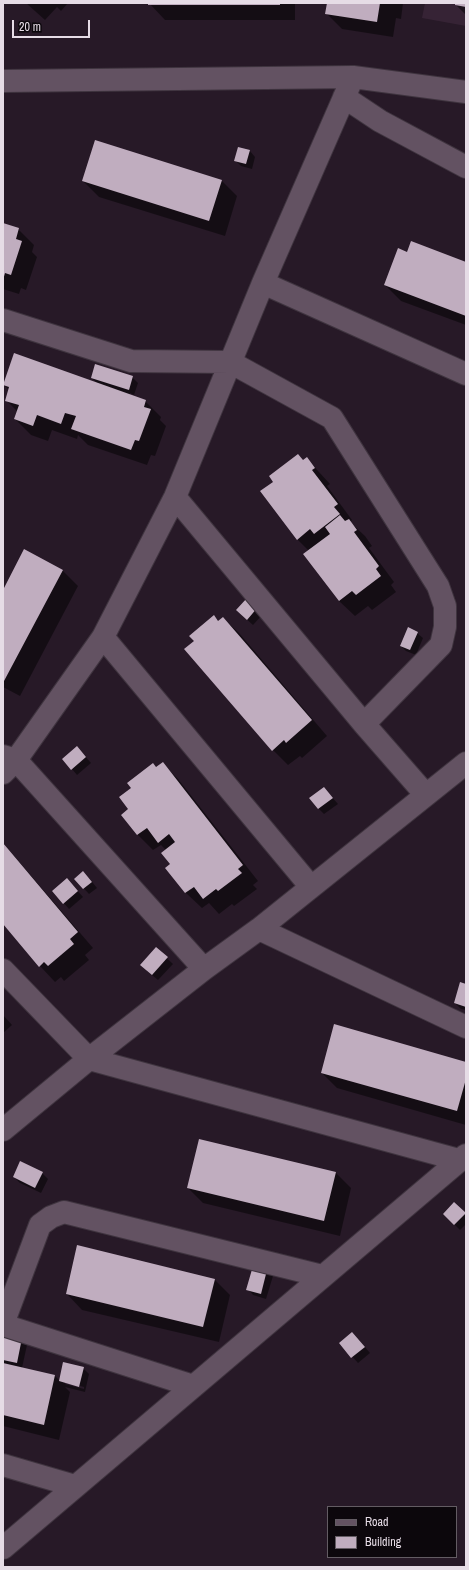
<!DOCTYPE html>
<style>
body{margin:0}
#map{position:relative;width:469px;height:1570px;overflow:hidden;background:#271927;font-family:"Archivo Narrow",sans-serif}
canvas{display:block}
.frame{position:absolute;inset:0;border:4px solid #e6dce6;pointer-events:none}
.legend{position:absolute;left:327px;top:1506px;width:130px;height:52px;box-sizing:border-box;background:#0c070c;border:1px solid #635c63;margin:0;padding:5px 7px;list-style:none;font-size:12px;color:#e6dce6}
.legend li{display:flex;align-items:center;gap:8px;height:20px}
.legend b{width:20px;border:1px solid #635c63}
.scale{position:absolute;left:12px;top:20px;width:78px;height:18px;box-sizing:border-box;border:2px solid #e6dce6;border-top:0;padding-left:5px;font-size:12px;line-height:14px;white-space:nowrap;color:#e6dce6;-webkit-text-stroke:3px #0c070c;paint-order:stroke}
</style>
<div id="map">
<canvas width="469" height="1570"></canvas>
<div class="frame"></div>
<ul class="legend">
<li><b style="height:5px;background:#635262"></b>Road</li>
<li><b style="height:11px;background:#c0adbf"></b>Building</li>
</ul>
<div class="scale">20 m</div>
</div>
<script>
const ctx = document.querySelector('canvas').getContext('2d');
ctx.lineJoin = 'round';
function fill(path, color) { ctx.fillStyle = color; ctx.fill(path, 'evenodd'); }
const poly = rows => new Path2D(rows.map(r => 'M' + r).join(''));
function strokePath(path, color, width, dash) { ctx.strokeStyle = color; ctx.lineWidth = width; ctx.lineCap = dash ? 'butt' : 'round'; ctx.setLineDash(dash || []); ctx.stroke(path); }
fill(poly([
 [425,3,466,3,466,26,422,18]
]), '#362335');
fill(poly([
 [26,3,68,3,61,11,57,7,45,20],
 [149,3,295,3,295,20,165,20],
 [328,3,403,3,401,19,396,18,393,37,342,29,326,13],
 [456,3,466,3,466,15,456,5],
 [250,151,255,157,252,169,241,166,235,160],
 [83,181,222,181,237,196,225,236,99,197],
 [3,224,18,229,34,245,32,252,37,257,26,290,21,288,19,294,3,289],
 [408,253,466,263,466,325,401,301,385,285],
 [132,377,138,383,134,395,130,393,129,395,145,401,161,417,160,420,166,426,155,456,151,455,147,465,88,445,78,435,77,439,52,430,48,441,31,435,15,419,18,412,6,400,9,390,4,385,99,385,92,378],
 [298,455,304,461,307,459,330,484,327,486,352,520,350,522,365,536,372,546,369,548,394,582,391,585,396,592,372,610,368,606,355,616,339,601,309,551,297,539,274,482],
 [25,551,63,571,78,586,20,696,3,687,3,592],
 [247,599,263,614,253,625,243,616],
 [223,618,239,633,327,736,302,758,300,756,288,765,273,750,219,622],
 [417,633,423,638,416,655,406,651,401,646],
 [77,747,91,763,77,775,72,769],
 [163,764,178,779,258,881,253,885,257,889,234,906,232,904,219,914,209,903,202,908,186,893,167,868,171,864,166,850,161,845,153,850,138,835,122,815,129,810,157,768],
 [324,788,338,804,324,814,318,808],
 [3,843,93,948,85,955,89,960,64,981,61,977,55,982,40,966,3,923],
 [89,878,97,888,89,894,75,879],
 [67,879,83,897,69,909,53,891],
 [156,948,173,964,158,980,147,971],
 [466,985,466,1010,461,1009,455,1003],
 [3,1015,12,1025,3,1033],
 [466,1063,466,1125,337,1088,322,1073],
 [42,1173,48,1179,41,1193,20,1183,14,1177],
 [336,1173,351,1188,340,1236,203,1203,188,1188],
 [454,1204,466,1215,466,1224,460,1230,444,1214],
 [267,1270,273,1276,266,1299,253,1295,248,1289],
 [214,1279,230,1295,219,1342,82,1310,67,1294],
 [3,1335,21,1339,27,1345,22,1368,55,1376,60,1381,64,1364,83,1368,89,1374,85,1392,65,1387,70,1392,59,1440,3,1426],
 [65,1382,84,1387,84,1389,65,1384],
 [358,1339,370,1353,358,1363,340,1343]
]), '#0007');
fill(poly([
 [148,3,280,3,280,5,148,5],
 [327,3,380,3,377,22,325,14],
 [455,3,466,3,466,7,455,5],
 [95,140,222,180,209,221,82,181],
 [238,147,250,150,246,164,234,161],
 [3,223,19,228,16,239,22,241,11,275,5,273,3,280],
 [411,241,466,262,466,316,384,285,398,248,407,252],
 [14,353,146,400,144,407,151,409,139,441,135,440,131,450,71,429,76,416,65,413,61,424,37,415,33,426,14,419,19,405,5,401,9,387,3,385],
 [95,364,133,376,129,390,91,378],
 [298,454,303,460,307,457,315,468,312,470,338,504,334,507,340,514,314,534,310,529,297,540,260,491,273,482,269,476],
 [340,515,345,521,349,519,357,530,354,532,379,566,376,569,381,576,356,595,352,591,339,601,303,554,330,534,325,527],
 [24,549,63,570,4,681,3,590],
 [247,598,258,607,247,620,236,610],
 [214,615,218,621,223,617,312,720,286,743,284,740,272,751,184,649,194,641,189,636],
 [408,627,418,632,410,650,400,646],
 [77,746,86,757,71,770,62,759],
 [163,762,243,865,238,869,242,873,218,891,216,889,203,899,194,887,185,893,165,868,170,864,161,853,175,842,169,834,158,843,147,828,137,835,121,815,128,809,119,797,131,788,127,783,153,763,156,767],
 [324,787,333,798,318,809,309,798],
 [3,843,78,932,70,939,74,944,48,966,44,962,39,967,3,924],
 [83,871,92,882,83,889,74,879],
 [67,878,78,891,63,904,52,891],
 [156,947,168,957,152,975,140,965],
 [460,982,466,984,466,1007,454,1003],
 [334,1024,466,1062,466,1079,457,1111,321,1073],
 [199,1139,336,1172,324,1221,187,1188],
 [20,1161,43,1172,35,1188,13,1177],
 [454,1202,466,1213,454,1225,443,1214],
 [77,1245,215,1279,203,1327,66,1294],
 [253,1266,267,1270,261,1294,246,1290],
 [352,1332,365,1347,351,1358,339,1343],
 [3,1334,22,1338,17,1363,3,1360],
 [63,1362,84,1367,79,1387,59,1381],
 [3,1363,55,1375,44,1425,3,1415]
]), '#c0adbf');
const minor = poly([
 [3,81,353,77,466,92],
 [344,97,380,121,466,167],
 [263,283,466,374],
 [3,320,131,361,230,362,332,418,438,586,445,606,445,627,441,645,364,724],
 [175,497,364,724,426,795],
 [103,637,311,887],
 [3,756,16,760,204,969],
 [3,773,16,760,103,637,175,497,263,283,353,77],
 [259,929,466,1027],
 [3,970,89,1059,459,1160],
 [3,1130,89,1059,204,969,259,929,466,763],
 [3,1324,40,1225,51,1217,64,1212,322,1276],
 [3,1325,193,1386],
 [3,1465,75,1486],
 [3,1548,466,1155]
]);
strokePath(minor, '#3f343f', 24);
strokePath(minor, '#635262', 22);
</script>
